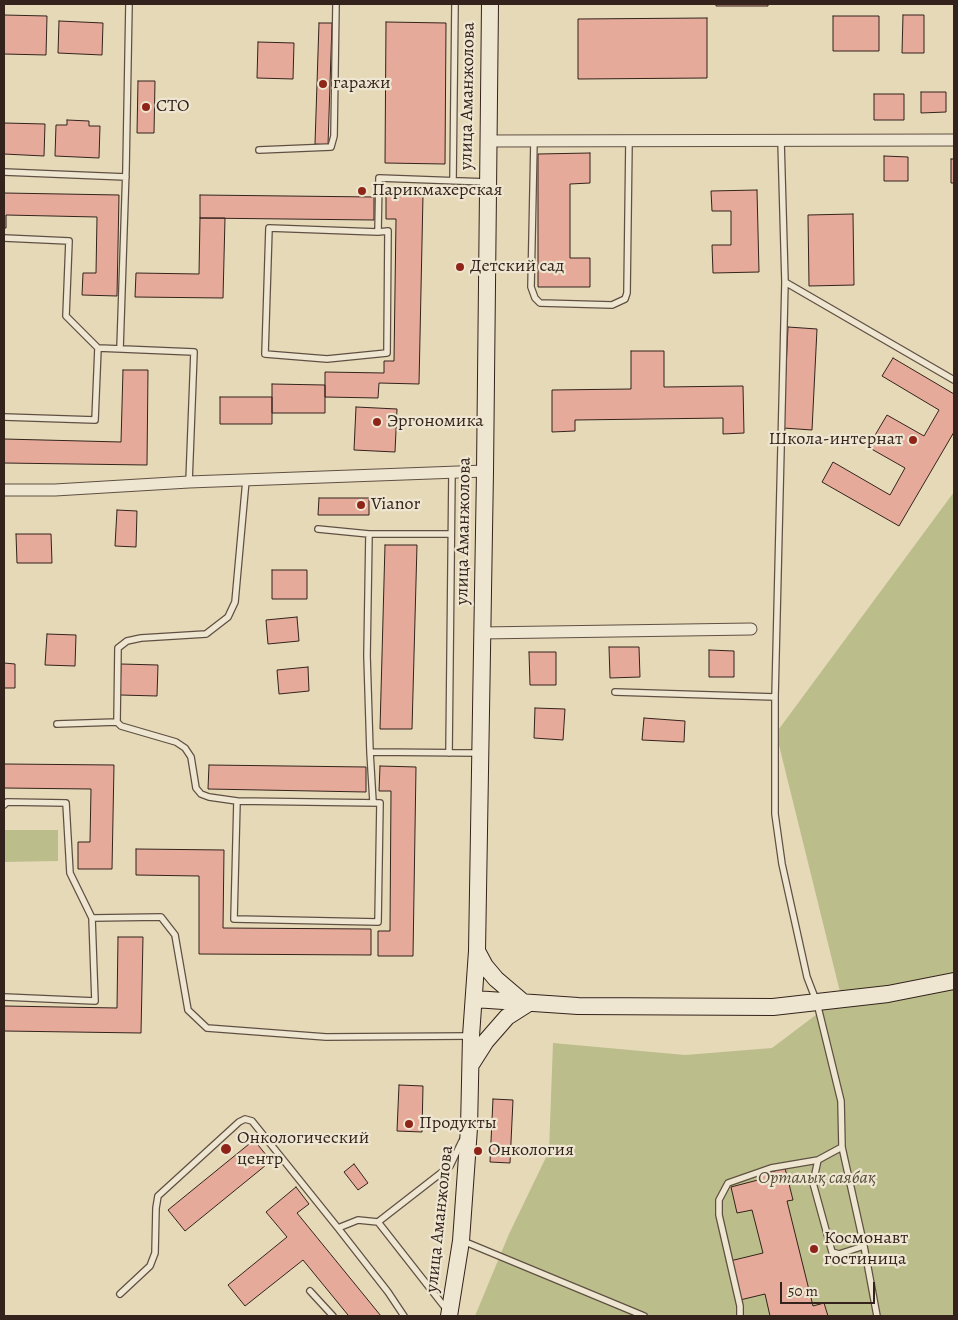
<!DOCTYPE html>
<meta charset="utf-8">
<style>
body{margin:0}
#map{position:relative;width:958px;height:1320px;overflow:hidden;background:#e5d9b8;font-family:Alegreya,serif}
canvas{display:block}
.frame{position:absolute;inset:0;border:5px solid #34231c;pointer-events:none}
.scale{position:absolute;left:780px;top:1282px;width:95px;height:22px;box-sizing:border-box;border:2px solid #34231c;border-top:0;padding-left:6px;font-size:15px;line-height:18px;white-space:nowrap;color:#34231c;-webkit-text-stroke:4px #eee6d1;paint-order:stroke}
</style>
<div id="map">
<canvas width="958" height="1320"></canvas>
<div class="frame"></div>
<div class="scale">50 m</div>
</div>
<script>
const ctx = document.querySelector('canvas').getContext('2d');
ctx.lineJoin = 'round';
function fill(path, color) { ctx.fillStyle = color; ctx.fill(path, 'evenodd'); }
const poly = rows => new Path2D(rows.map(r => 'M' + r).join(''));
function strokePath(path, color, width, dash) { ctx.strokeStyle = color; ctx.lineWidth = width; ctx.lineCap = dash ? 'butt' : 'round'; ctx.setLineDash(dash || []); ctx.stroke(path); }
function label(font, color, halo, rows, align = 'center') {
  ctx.font = font + ' Alegreya,serif'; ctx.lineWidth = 4.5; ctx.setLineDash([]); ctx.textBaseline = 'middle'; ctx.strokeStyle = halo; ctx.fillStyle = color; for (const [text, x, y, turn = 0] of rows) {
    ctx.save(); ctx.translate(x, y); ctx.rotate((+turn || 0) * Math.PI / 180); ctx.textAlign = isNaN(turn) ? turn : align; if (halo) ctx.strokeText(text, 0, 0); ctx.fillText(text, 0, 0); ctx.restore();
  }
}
fill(poly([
 [954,492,954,1316,475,1316,509,1234,549,1151,553,1043,685,1055,772,1048,841,996,776,733],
 [4,830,58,830,58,861,4,862]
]), '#bbbe8a');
const building = poly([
 [716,4,768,4,768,6,716,6,716,4],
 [4,15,47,16,46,55,4,54,4,15],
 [903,15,924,15,924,53,902,53,903,15],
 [833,16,879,16,879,51,833,51,833,16],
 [707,18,707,78,578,79,578,19,707,18],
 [59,21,103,23,102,55,58,53,59,21],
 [386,22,446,23,445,164,385,163,386,22],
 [319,23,332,23,328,145,315,144,319,23],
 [258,42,294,43,293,79,257,78,258,42],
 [138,81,155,81,154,133,137,133,138,81],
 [921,92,946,92,946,112,921,113,921,92],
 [874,94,904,94,904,120,874,120,874,94],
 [67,120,89,121,89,126,100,126,99,158,55,156,56,125,67,125,67,120],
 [4,123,45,124,44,156,4,154,4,123],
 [590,153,590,183,570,184,570,258,590,258,590,287,538,287,538,154,590,153],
 [884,156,908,157,908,181,884,181,884,156],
 [951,159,954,159,954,183,951,183,951,159],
 [757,190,759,272,713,273,712,245,731,245,731,211,712,211,711,191,757,190],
 [4,193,119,195,117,296,82,295,83,273,96,273,97,217,6,215,6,228,4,228,4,193],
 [386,194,423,195,419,384,379,383,378,398,325,397,325,372,384,373,384,361,394,361,396,219,386,219,386,194],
 [200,195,374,197,374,220,200,218,200,195],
 [853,214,854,285,809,286,808,215,853,214],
 [200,218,225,218,223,298,135,297,136,273,199,274,200,218],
 [788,327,817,329,812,430,783,428,788,327],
 [631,351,664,351,664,387,743,386,744,433,723,434,723,418,575,420,575,431,552,432,552,390,631,389,631,351],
 [893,358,954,394,954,432,899,526,822,482,833,462,890,495,905,468,868,447,887,415,924,436,939,410,882,376,893,358],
 [123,370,148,370,147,465,4,463,4,439,121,442,123,370],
 [272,384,325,385,325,413,272,413,272,384],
 [220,397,272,397,272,424,220,424,220,397],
 [356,407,397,409,395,452,354,450,356,407],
 [319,498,369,498,369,515,318,515,319,498],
 [117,510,137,511,136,547,115,546,117,510],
 [16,534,51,534,52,563,17,563,16,534],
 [385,545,417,545,412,729,380,729,385,545],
 [272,570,307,570,307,599,272,599,272,570],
 [297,617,299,641,268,644,266,620,297,617],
 [47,634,76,635,75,666,45,665,47,634],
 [609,647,639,647,640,677,610,678,609,647],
 [709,650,734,651,734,677,709,677,709,650],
 [529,652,556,652,556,685,530,685,529,652],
 [4,663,15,664,15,688,4,688,4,663],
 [121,664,158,665,157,696,120,695,121,664],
 [308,667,309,691,279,694,277,670,308,667],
 [535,708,565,709,563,740,534,738,535,708],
 [644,718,685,721,684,742,642,740,644,718],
 [4,764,114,765,112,869,78,869,78,842,90,842,91,789,4,788,4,764],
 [209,765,366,767,366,792,208,789,209,765],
 [380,766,416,767,413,956,378,956,378,931,390,931,391,791,379,791,380,766],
 [136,849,224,850,223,928,371,929,371,955,199,954,199,876,136,875,136,849],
 [118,937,143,937,141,1033,4,1031,4,1006,117,1008,118,937],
 [399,1085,423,1086,422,1132,397,1131,399,1085],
 [493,1099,513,1100,510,1163,490,1162,493,1099],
 [254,1140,271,1161,185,1231,168,1210,254,1140],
 [354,1164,368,1183,358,1190,344,1172,354,1164],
 [785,1168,793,1200,787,1201,813,1306,824,1303,828,1316,770,1316,765,1294,740,1300,730,1261,763,1253,752,1210,737,1213,731,1187,758,1180,757,1176,785,1168],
 [296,1187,309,1204,297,1213,381,1316,346,1316,348,1315,303,1260,245,1306,228,1285,287,1237,266,1212,296,1187]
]);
fill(building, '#e5aa99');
strokePath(building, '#34231c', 1);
const lane = poly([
 [534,141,531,287,535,298,540,303,612,305,625,299,627,293,629,141],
 [781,141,785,282,954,380],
 [259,150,331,147,334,136,336,4],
 [4,172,126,177],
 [453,180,455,4],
 [378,232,269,228,265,354,327,359,387,353,388,231,378,232,379,178,487,182],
 [4,238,69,241,66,316,98,348,194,352,189,482],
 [120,349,126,169,129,4],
 [4,417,95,420,98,348],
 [318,529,369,534,451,534],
 [369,534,367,656,370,752],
 [615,692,775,697,775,814,782,864,807,977,817,1003,841,1101,842,1147,864,1246,877,1316],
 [775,697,785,282],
 [57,724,117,722],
 [449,753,452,472],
 [237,801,380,803,378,922,234,919,237,801],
 [237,801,209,797,201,794,196,788,191,757,185,748,176,742,121,726,117,722,118,648,127,641,141,638,206,634,228,617,235,602,246,480],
 [373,802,370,752,478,753],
 [4,805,7,802,66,803,70,873,92,918],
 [4,997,95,1001,92,918,161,917,175,935,188,1010,207,1028,326,1037,469,1036],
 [842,1147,818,1160,813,1183,832,1252,839,1254,864,1246],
 [338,1228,358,1220,378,1222],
 [463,1241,644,1316],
 [310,1291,333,1316],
 [120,1294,150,1266,155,1253,156,1208,158,1196,239,1122,245,1119,252,1121,338,1228,388,1292,404,1316],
 [447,1310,378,1222,450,1166,462,1141],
 [740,1316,740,1306,719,1215,719,1200,728,1183,771,1168,818,1160]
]);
const street = poly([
 [488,141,954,140],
 [4,490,55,490,189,482,485,471],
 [481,633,751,629]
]);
const secondary = poly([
 [477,951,485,966,496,979,523,1002],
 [474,999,578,1006,773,1007,888,994,954,981],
 [472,1063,486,1041,507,1017,529,1003],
 [449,1316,461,1241,469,1128,471,1036,477,951,485,471,490,4]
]);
strokePath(lane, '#605043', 8);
strokePath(street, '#605043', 13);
strokePath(secondary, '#34231c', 18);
strokePath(lane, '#eee6d1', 5.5);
strokePath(street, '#eee6d1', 11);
strokePath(secondary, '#eee6d1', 16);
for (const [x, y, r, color] of [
 [323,84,5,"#8f2418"],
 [146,107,5,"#8f2418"],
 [362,191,5,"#8f2418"],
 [460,267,5,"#8f2418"],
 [377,422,5,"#8f2418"],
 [913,440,5,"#8f2418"],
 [361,505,5,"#8f2418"],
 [409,1124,5,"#8f2418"],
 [226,1149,6,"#8f2418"],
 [478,1151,5,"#8f2418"],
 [814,1249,5,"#8f2418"]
]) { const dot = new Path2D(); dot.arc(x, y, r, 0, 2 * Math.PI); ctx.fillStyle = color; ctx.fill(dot); strokePath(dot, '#eee6d1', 2); }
label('18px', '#34231c', '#eee6d1', [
 ["гаражи",333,84],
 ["СТО",156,107],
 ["Парикмахерская",372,191],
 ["Детский сад",470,267],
 ["Эргономика",387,422],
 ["Школа-интернат",903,440,"right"],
 ["Vianor",371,505],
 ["Продукты",419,1124],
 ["Онкологический",237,1139],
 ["центр",237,1160],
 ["Онкология",488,1151],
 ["Космонавт",824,1239],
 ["гостиница",824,1260]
], 'left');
label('18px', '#34231c', '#eee6d1', [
 ["улица Аманжолова",468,96,-89],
 ["улица Аманжолова",464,531,-89],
 ["улица Аманжолова",440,1219,-84]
]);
label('italic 18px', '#564a38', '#eee6d1', [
 ["Орталық саябақ",817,1179]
]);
</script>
